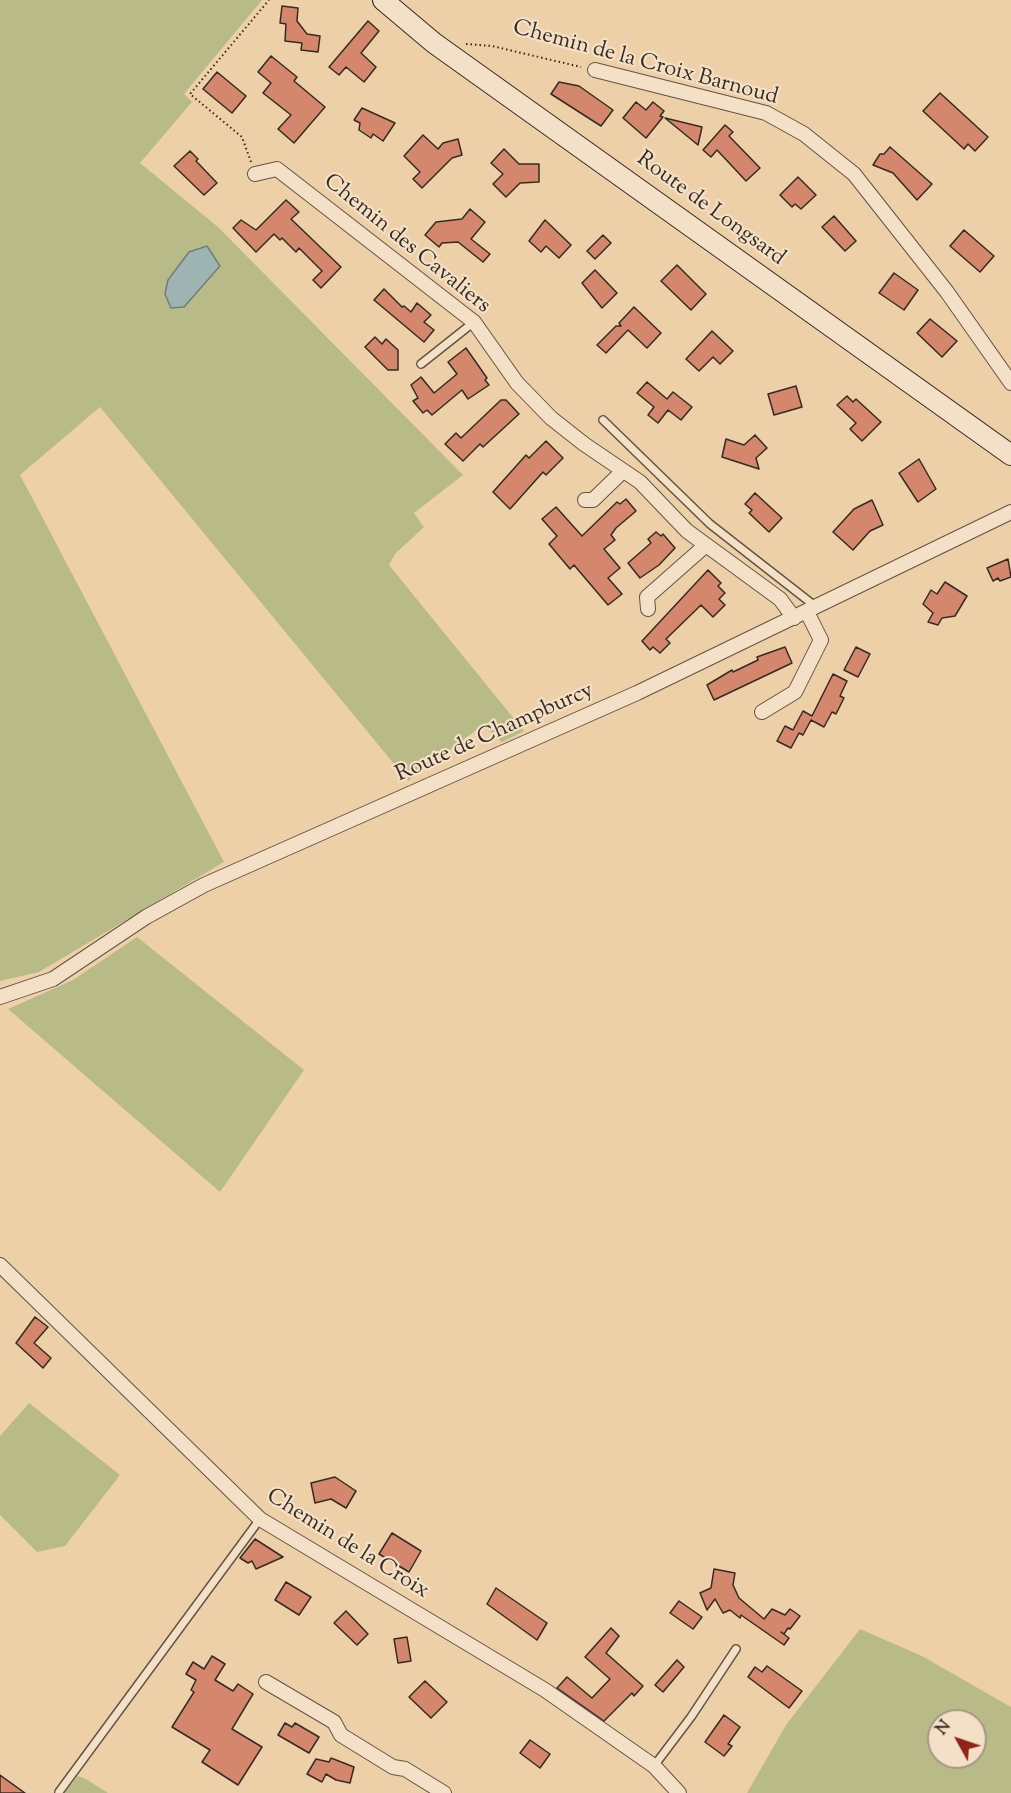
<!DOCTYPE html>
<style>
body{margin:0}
#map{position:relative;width:1011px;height:1793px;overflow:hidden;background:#edd0a8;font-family:"Sorts Mill Goudy",serif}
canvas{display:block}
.north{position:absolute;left:927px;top:1709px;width:60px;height:60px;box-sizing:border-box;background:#f3e0c6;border:2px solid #a79884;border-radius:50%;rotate:310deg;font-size:16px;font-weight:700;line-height:24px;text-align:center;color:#342b22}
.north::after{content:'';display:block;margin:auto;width:21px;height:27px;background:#8f2418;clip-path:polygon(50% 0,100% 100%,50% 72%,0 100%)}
</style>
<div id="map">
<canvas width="1011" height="1793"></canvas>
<div class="north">N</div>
</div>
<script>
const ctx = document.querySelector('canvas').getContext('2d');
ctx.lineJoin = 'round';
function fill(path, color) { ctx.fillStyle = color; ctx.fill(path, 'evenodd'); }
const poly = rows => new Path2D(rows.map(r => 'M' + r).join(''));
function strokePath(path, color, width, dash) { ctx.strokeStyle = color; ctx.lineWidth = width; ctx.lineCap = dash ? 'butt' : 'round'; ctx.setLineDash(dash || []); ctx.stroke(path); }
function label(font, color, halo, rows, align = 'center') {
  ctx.font = font + ' "Sorts Mill Goudy",serif'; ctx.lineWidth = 4.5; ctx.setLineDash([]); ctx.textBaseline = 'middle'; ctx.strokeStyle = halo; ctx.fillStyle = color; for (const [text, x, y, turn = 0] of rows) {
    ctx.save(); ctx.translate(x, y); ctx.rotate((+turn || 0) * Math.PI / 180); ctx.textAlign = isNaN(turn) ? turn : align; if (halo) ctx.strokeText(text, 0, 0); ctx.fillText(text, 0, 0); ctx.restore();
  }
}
fill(poly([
 [0,0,262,0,184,94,192,102,140,163,218,227,463,475,414,513,424,527,395,554,389,565,524,731,502,742,483,725,408,781,100,407,20,475,224,862,39,972,0,981],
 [137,937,304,1070,220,1192,8,1009,73,980],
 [29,1403,120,1475,65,1546,37,1552,0,1515,0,1436],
 [860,1629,922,1656,1011,1707,1011,1793,747,1793,786,1725],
 [939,1721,975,1721,975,1757,939,1757],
 [78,1776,86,1779,108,1793,64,1793]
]), '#b8bb88');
const water = poly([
 [207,246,220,266,184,307,171,308,165,294,168,280,189,252,207,246]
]);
fill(water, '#9db4b3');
strokePath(water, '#737d79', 1.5);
const building = poly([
 [282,6,298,8,297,21,307,34,320,36,318,52,301,50,302,43,285,41,286,24,280,23,282,6],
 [368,21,379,31,361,53,376,67,364,82,346,67,339,75,329,67,368,21],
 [271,56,297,77,294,81,325,107,294,143,278,129,291,115,263,93,271,83,258,72,271,56],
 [217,72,246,96,232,113,203,89,217,72],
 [559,82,579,86,613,110,601,126,551,94,559,82],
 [940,93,988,137,975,151,968,144,964,149,923,111,940,93],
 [636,102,646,110,653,102,664,111,660,116,663,117,646,138,623,118,636,102],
 [362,108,395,123,383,141,373,134,371,138,359,130,360,123,354,120,362,108],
 [665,118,702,127,698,145,665,118],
 [725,125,733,132,729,136,760,168,746,181,717,150,711,157,703,150,725,125],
 [423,135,438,149,443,143,458,139,462,155,452,158,422,188,413,179,420,172,404,156,423,135],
 [890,147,932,184,917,200,893,173,873,165,880,154,884,154,890,147],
 [504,149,519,164,539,164,539,182,520,183,506,197,493,184,503,174,491,163,504,149],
 [190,151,198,159,196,161,217,183,204,195,174,166,190,151],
 [798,177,816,195,801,209,795,204,792,207,780,195,798,177],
 [286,200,299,212,291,219,341,267,321,288,313,280,322,271,299,248,296,252,282,238,280,240,274,234,256,252,233,228,241,220,256,230,286,200],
 [470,209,485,222,471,239,490,254,483,262,458,242,442,243,439,247,425,235,436,222,462,219,470,209],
 [834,216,856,241,845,251,822,227,834,216],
 [545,220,571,245,559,258,546,246,541,252,529,241,545,220],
 [964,230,994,256,980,272,950,246,964,230],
 [603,235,611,243,595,259,587,251,603,235],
 [677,265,706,294,691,310,661,281,677,265],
 [595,270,617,293,602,308,582,283,595,270],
 [894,273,918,290,904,310,879,293,894,273],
 [384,289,402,307,404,306,411,312,417,303,431,315,424,322,434,330,424,342,374,300,384,289],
 [634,307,661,333,647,348,628,330,606,353,597,345,616,326,621,326,619,323,634,307],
 [930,319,957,341,942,357,917,333,930,319],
 [712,331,733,351,720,364,713,357,699,371,686,359,712,331],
 [375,337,382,344,386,339,398,350,398,370,388,370,365,347,375,337],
 [466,348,487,378,485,380,489,385,468,399,462,390,432,415,427,410,423,413,413,401,418,398,411,385,421,377,434,393,457,374,448,362,466,348],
 [647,382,667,399,673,392,692,407,681,420,668,410,658,423,648,415,654,407,637,393,647,382],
 [796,386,802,407,774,415,768,394,796,386],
 [847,396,853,402,856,399,881,422,862,441,850,429,856,423,837,405,847,396],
 [501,400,506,400,519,414,483,447,480,444,463,461,445,444,456,433,461,438,501,400],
 [755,435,767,448,756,458,759,469,722,457,726,439,744,445,755,435],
 [546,441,563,458,546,475,543,472,510,509,493,492,526,455,529,458,546,441],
 [919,459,936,489,918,502,899,473,919,459],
 [755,493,782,518,769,532,749,513,752,510,745,504,755,493],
 [626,499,636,511,616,528,611,535,615,540,604,549,620,568,608,578,622,594,608,605,574,565,570,569,549,544,557,536,542,519,556,507,582,536,617,502,620,504,626,499],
 [872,500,883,525,870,531,853,550,833,532,854,509,872,500],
 [656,532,661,536,663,534,675,548,659,565,640,578,628,563,651,543,648,539,656,532],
 [1008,559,1011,577,1000,581,998,578,993,581,987,568,1008,559],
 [708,570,721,583,718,586,725,593,719,599,725,605,713,617,701,605,666,639,670,643,660,653,653,647,650,650,642,641,708,570],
 [945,582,967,596,955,616,942,618,938,625,928,622,933,613,923,604,931,590,937,594,945,582],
 [785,647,792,663,714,700,707,685,732,670,733,672,758,660,757,657,785,647],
 [856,647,870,654,858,677,844,670,856,647],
 [833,674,847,681,840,696,844,698,836,714,832,712,824,727,811,720,803,735,799,733,791,748,777,741,785,726,793,730,803,711,812,716,833,674],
 [35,1317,48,1327,34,1343,51,1358,43,1368,16,1343,35,1317],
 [335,1477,356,1491,346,1508,331,1499,315,1503,311,1483,335,1477],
 [392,1533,421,1551,409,1572,379,1554,392,1533],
 [255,1539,283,1557,256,1569,252,1561,248,1563,240,1558,255,1539],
 [714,1569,735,1573,733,1585,739,1598,764,1619,772,1609,785,1615,790,1609,800,1616,790,1629,788,1628,784,1634,781,1632,789,1638,784,1645,741,1615,740,1618,730,1610,723,1613,715,1599,707,1610,700,1593,711,1588,714,1569],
 [286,1582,311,1597,299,1615,275,1600,286,1582],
 [496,1588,547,1623,537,1640,487,1604,496,1588],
 [679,1601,702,1617,693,1629,670,1613,679,1601],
 [346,1611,368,1634,357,1645,334,1623,346,1611],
 [611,1628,619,1636,606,1653,643,1686,634,1696,632,1693,604,1721,557,1688,567,1677,592,1698,610,1679,585,1657,611,1628],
 [407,1637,411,1661,398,1663,394,1639,407,1637],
 [212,1656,225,1664,215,1680,233,1691,238,1684,253,1694,232,1729,262,1747,238,1785,202,1762,210,1750,172,1727,194,1692,191,1690,196,1680,186,1674,193,1662,204,1669,212,1656],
 [677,1660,684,1667,663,1692,655,1685,677,1660],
 [767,1666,802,1691,789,1708,748,1677,755,1667,762,1672,767,1666],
 [425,1681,447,1702,431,1718,409,1697,425,1681],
 [724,1715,740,1727,728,1744,732,1746,724,1756,705,1742,724,1715],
 [285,1723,292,1727,295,1723,319,1737,309,1753,278,1735,285,1723],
 [530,1740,550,1754,540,1768,520,1753,530,1740],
 [331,1758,354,1767,350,1783,336,1780,326,1774,322,1782,307,1774,316,1759,329,1762,331,1758],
 [0,1775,25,1793,0,1793,0,1775]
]);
fill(building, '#d5876e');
strokePath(building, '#342b22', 1.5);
const lane = poly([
 [421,364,474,322],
 [603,420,710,524,815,606],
 [654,1766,691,1717,736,1649],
 [59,1792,260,1519]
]);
const street = poly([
 [595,70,766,113,804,134,854,174,947,292,1011,383],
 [255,174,277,169,474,322,517,383,551,418,584,444,640,482,687,531,780,599,794,618],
 [585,500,593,500,623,471],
 [648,609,647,597,706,545],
 [762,712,795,692,821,640,807,612],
 [0,997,53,979,146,917,204,885,637,693,1011,512],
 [0,1265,260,1519,545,1690,654,1766,679,1793],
 [266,1682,334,1722,341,1735,393,1767,405,1769,444,1793]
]);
const secondary = poly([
 [383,0,434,43,1011,455]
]);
strokePath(lane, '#625444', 10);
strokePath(street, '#625444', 16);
strokePath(secondary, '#342b22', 22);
strokePath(poly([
 [466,44,492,46,581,67],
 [251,162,242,137,190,94,269,0]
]), '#342b22', 2, [1.5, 3]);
strokePath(lane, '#f3e0c6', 7);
strokePath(street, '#f3e0c6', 14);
strokePath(secondary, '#f3e0c6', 20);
label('22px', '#342b22', '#f3e0c6', [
 ["Chemin de la Croix Barnoud",645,64,15],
 ["Route de Longsard",710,210,36],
 ["Chemin des Cavaliers",406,245,39],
 ["Route de Champburcy",495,734,-24],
 ["Chemin de la Croix",347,1545,32]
]);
</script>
